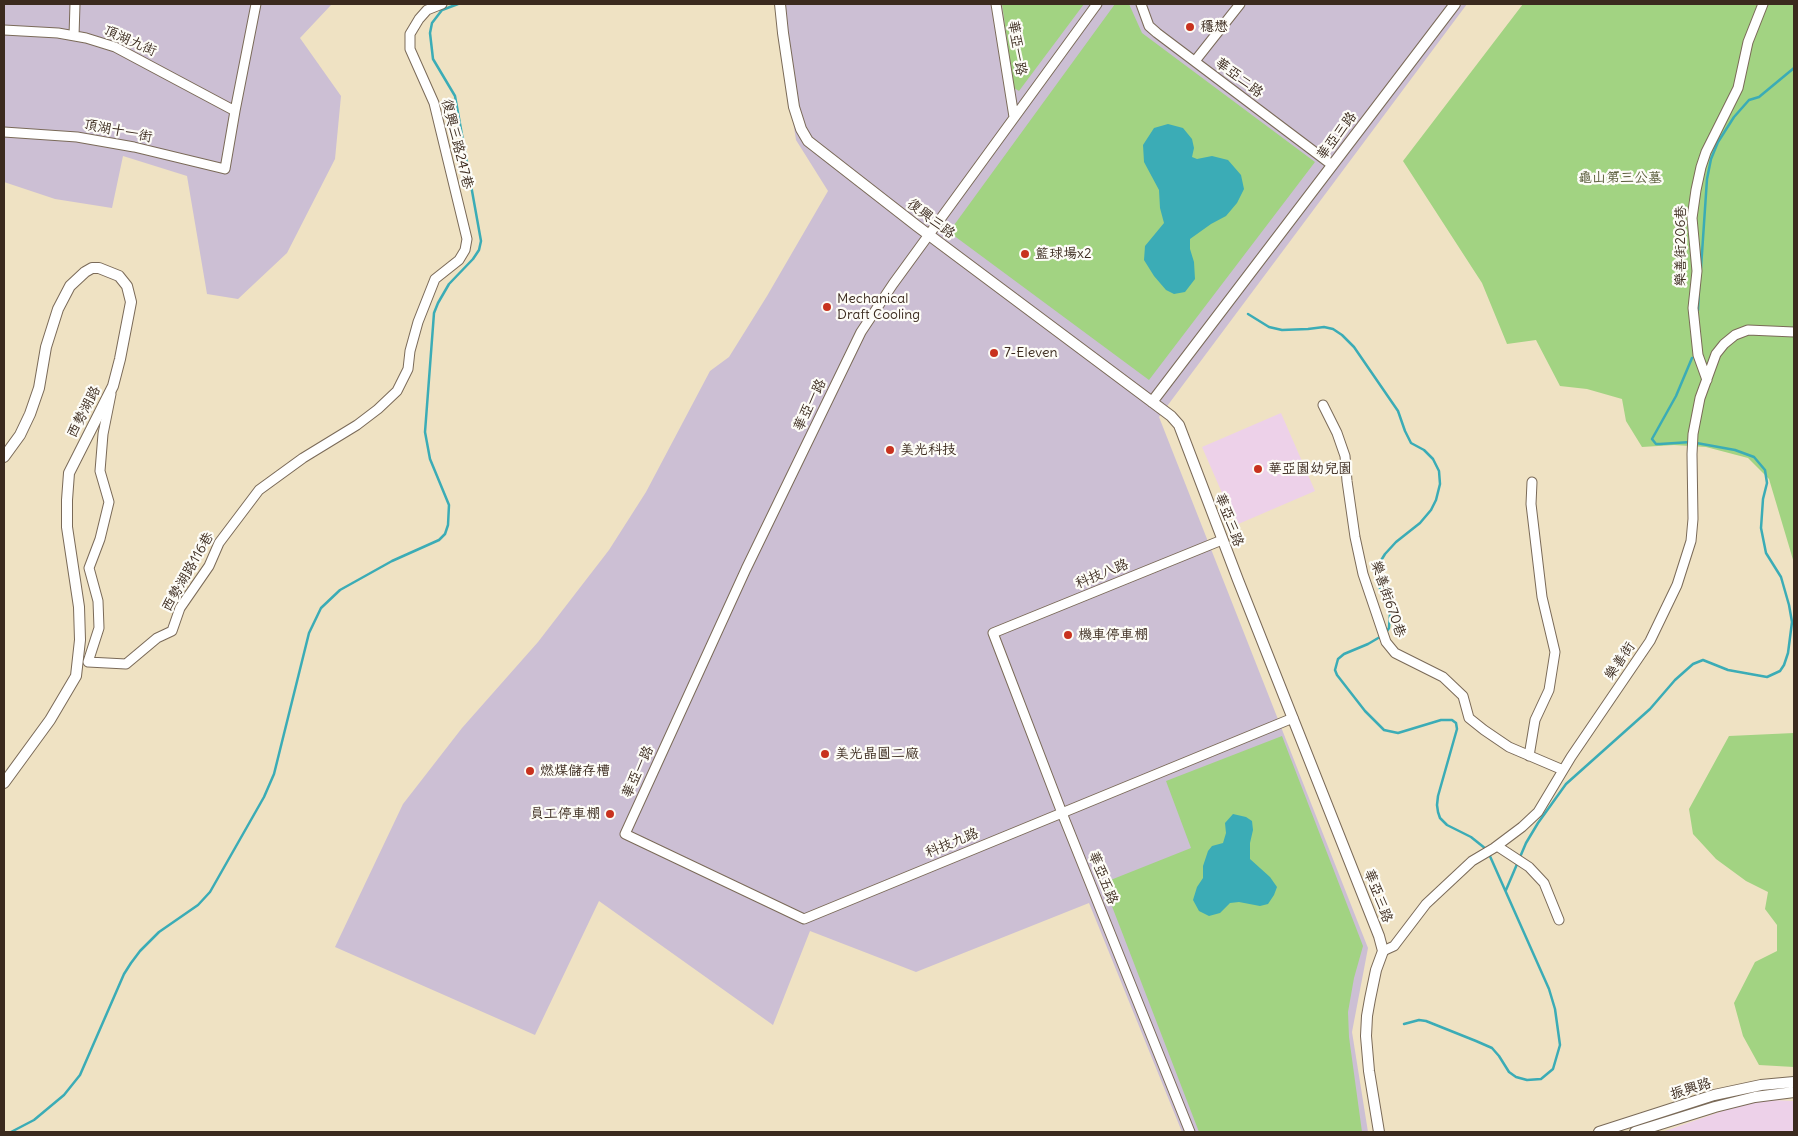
<!DOCTYPE html>
<meta charset="utf-8">
<style>
body{margin:0}
#map{position:relative;width:1798px;height:1136px;overflow:hidden;background:#efe2c3;font-family:Delius,sans-serif}
canvas{display:block}
.frame{position:absolute;inset:0;border:5px solid #3b2a1e;pointer-events:none}
</style>
<div id="map">
<canvas width="1798" height="1136"></canvas>
<div class="frame"></div>
</div>
<script>
const ctx = document.querySelector('canvas').getContext('2d');
ctx.lineJoin = 'round';
function fill(path, color) { ctx.fillStyle = color; ctx.fill(path, 'evenodd'); }
const poly = rows => new Path2D(rows.map(r => 'M' + r).join(''));
function strokePath(path, color, width, dash) { ctx.strokeStyle = color; ctx.lineWidth = width; ctx.lineCap = dash ? 'butt' : 'round'; ctx.setLineDash(dash || []); ctx.stroke(path); }
function label(font, color, halo, rows, align = 'center') {
  ctx.font = font + ' Delius,"LXGW WenKai TC",sans-serif'; ctx.lineWidth = 4.5; ctx.setLineDash([]); ctx.textBaseline = 'middle'; ctx.strokeStyle = halo; ctx.fillStyle = color; for (const [text, x, y, turn = 0] of rows) {
    ctx.save(); ctx.translate(x, y); ctx.rotate((+turn || 0) * Math.PI / 180); ctx.textAlign = isNaN(turn) ? turn : align; if (halo) ctx.strokeText(text, 0, 0); ctx.fillText(text, 0, 0); ctx.restore();
  }
}
fill(poly([
 [1281,413,1315,491,1236,525,1202,447],
 [1771,1100,1794,1101,1794,1132,1662,1132,1731,1108,1753,1102]
]), '#edd1e9');
fill(poly([
 [4,4,332,4,300,38,341,96,335,159,287,253,238,299,207,294,187,176,123,156,112,208,55,199,4,182],
 [775,4,1467,4,1159,417,1368,948,1352,1032,1368,1132,1182,1132,1089,903,916,972,810,931,773,1025,599,901,535,1035,335,947,403,804,462,728,538,642,609,550,646,492,710,371,729,357,767,296,828,191,796,140]
]), '#ccbfd4');
fill(poly([
 [1002,4,1084,4,1019,91,1014,88],
 [1115,4,1129,4,1142,33,1315,162,1149,380,949,232],
 [1523,4,1794,4,1794,563,1769,479,1748,458,1706,447,1674,445,1642,447,1626,421,1622,399,1587,389,1560,386,1536,340,1507,344,1482,283,1403,161],
 [1794,733,1794,1067,1759,1065,1743,1036,1734,1003,1755,962,1777,951,1777,925,1765,909,1768,892,1746,881,1716,859,1693,834,1689,809,1729,736],
 [1282,736,1363,946,1354,978,1348,1012,1349,1037,1362,1132,1199,1132,1103,883,1191,848,1166,781]
]), '#a2d382');
fill(poly([
 [1168,124,1183,128,1192,139,1194,148,1192,157,1197,159,1212,156,1228,160,1241,175,1244,189,1237,203,1226,216,1211,224,1190,239,1190,249,1194,262,1195,279,1185,292,1174,294,1166,290,1154,276,1144,260,1145,246,1164,223,1160,208,1159,190,1144,162,1143,145,1154,128],
 [1233,814,1246,817,1252,821,1253,830,1250,843,1250,859,1270,877,1277,887,1274,895,1268,904,1260,906,1239,902,1230,903,1220,913,1209,916,1199,911,1193,900,1197,887,1203,878,1203,866,1208,851,1212,846,1223,843,1226,833,1225,823]
]), '#3bacb6');
strokePath(poly([
 [1701,268,1707,179,1711,159,1718,142,1734,117,1749,100,1759,97,1794,68],
 [1698,310,1699,288],
 [1248,314,1269,327,1282,330,1308,329,1324,327,1333,329,1342,335,1354,347,1398,411,1405,431,1411,443,1424,450,1433,459,1439,471,1440,484,1436,500,1431,510,1420,523,1396,542,1385,554,1377,567,1377,581,1390,614,1389,628,1385,634,1368,644,1344,654,1338,659,1335,670,1337,675,1365,711,1384,730,1398,733,1441,720,1452,720,1456,723,1457,729,1438,796,1437,805,1438,812,1440,818,1447,825,1471,837,1486,849],
 [1506,890,1526,843,1538,823,1566,784,1650,709,1675,680,1693,664,1703,660,1728,670,1767,677,1780,671,1784,665,1788,653,1792,622,1789,605,1781,577,1766,553,1761,528,1763,499,1767,483,1765,470,1754,457,1735,450,1691,442,1660,444,1656,444,1652,439,1676,396,1692,358],
 [1404,1024,1419,1020,1426,1021,1476,1041,1492,1048,1499,1056,1509,1072,1516,1077,1527,1080,1541,1079,1553,1069,1560,1045,1555,1009,1549,989,1489,854],
 [11,1132,34,1120,64,1095,80,1075,124,974,131,963,140,951,159,932,198,905,210,892,264,797,274,774,309,633,321,608,340,590,392,561,439,540,445,534,448,525,449,505,430,459,425,432,434,313,438,303,449,284,473,259,479,250,481,241,455,96,433,59,430,33,432,23,442,10,458,4]
]), '#3bacb6', 2.5);
const minor = poly([
 [996,4,1014,117],
 [1097,4,893,284,861,332,746,569,625,834,804,919,1293,718],
 [1141,4,1149,26,1157,33,1332,165],
 [4,30,58,33,86,38,115,47,235,111],
 [74,36,75,4],
 [1195,61,1240,4],
 [4,132,77,137,134,147,225,169,235,111,256,4],
 [1707,380,1698,355,1693,308,1697,271,1692,218,1696,190,1701,167,1706,152,1738,88,1748,42,1763,4],
 [111,394,103,434,100,471,109,502,100,539,89,568,98,601,99,628,88,662,126,664,157,638,172,631,180,608,209,566,219,543,259,490,303,458,357,425,378,409,397,391,408,369,410,351,418,322,435,279,459,260,465,250,467,239,434,103,410,49,410,34,419,19,427,10,442,4],
 [1323,405,1337,433,1345,456,1347,481,1355,537,1363,574,1386,642,1395,653,1443,677,1463,696,1469,718,1484,730,1509,747,1563,770],
 [1529,756,1535,720,1549,690,1555,652,1542,597,1531,504,1532,482],
 [1497,846,1529,867,1544,883,1559,920],
 [1383,951,1394,946,1426,904,1472,861,1494,848,1522,827,1538,812,1571,757,1650,641,1677,585,1691,541,1693,519,1692,454,1693,434,1700,398,1716,354,1724,344,1735,335,1748,330,1794,332],
 [1190,1132,1062,813,993,633,1222,540]
]);
const tertiary = poly([
 [780,4,783,33,794,107,801,129,808,141,917,226,1171,416,1179,425,1238,580,1379,936,1383,951,1376,970,1370,999,1367,1016,1366,1036,1369,1071,1379,1132],
 [1152,402,1455,4],
 [4,457,20,435,30,414,39,388,46,347,58,309,70,286,85,272,92,268,99,268,119,276,127,286,131,302,120,359,113,386,69,473,67,500,67,527,79,607,80,640,76,676,50,720,4,783],
 [1599,1132,1714,1095,1761,1085,1794,1082],
 [1635,1132,1715,1107,1755,1097,1794,1092]
]);
strokePath(minor, '#7a6a58', 11);
strokePath(tertiary, '#7a6a58', 12);
strokePath(minor, '#fff', 9);
strokePath(tertiary, '#fff', 10);
for (const [x, y, r, color] of [
 [1190,27,5,"#c8321e"],
 [1025,254,5,"#c8321e"],
 [827,307,5,"#c8321e"],
 [994,353,5,"#c8321e"],
 [890,450,5,"#c8321e"],
 [1258,469,5,"#c8321e"],
 [1068,635,5,"#c8321e"],
 [825,754,5,"#c8321e"],
 [530,771,5,"#c8321e"],
 [610,814,5,"#c8321e"]
]) { const dot = new Path2D(); dot.arc(x, y, r, 0, 2 * Math.PI); ctx.fillStyle = color; ctx.fill(dot); strokePath(dot, '#fdfcf7', 2); }
label('14px', '#3b2a1e', '#fdfcf7', [
 ["穩懋",1200,27],
 ["籃球場x2",1035,254],
 ["Mechanical",837,299],
 ["Draft Cooling",837,315],
 ["7-Eleven",1004,353],
 ["美光科技",900,450],
 ["華亞園幼兒園",1268,469],
 ["機車停車棚",1078,635],
 ["美光晶圓二廠",835,754],
 ["燃煤儲存槽",540,771],
 ["員工停車棚",600,814,"right"]
], 'left');
label('14px', '#3b2a1e', '#fdfcf7', [
 ["頂湖九街",130,41,24],
 ["華亞一路",1017,48,81],
 ["華亞二路",1239,78,37],
 ["頂湖十一街",118,131,11],
 ["華亞三路",1337,136,-53],
 ["復興三路247巷",457,144,76],
 ["復興三路",931,219,37],
 ["樂善街206巷",1681,246,-90],
 ["華亞一路",810,405,-64],
 ["西勢湖路",84,412,-63],
 ["華亞三路",1229,520,69],
 ["西勢湖路116巷",188,572,-60],
 ["科技八路",1102,574,-22],
 ["樂善街670巷",1388,599,71],
 ["樂善街",1620,661,-56],
 ["華亞一路",638,772,-65],
 ["科技九路",952,843,-22],
 ["華亞五路",1103,878,68],
 ["華亞三路",1378,896,69],
 ["振興路",1691,1089,-17]
]);
label('14px', '#5a5d3c', '#fdfcf7', [
 ["龜山第三公墓",1620,178]
]);
</script>
